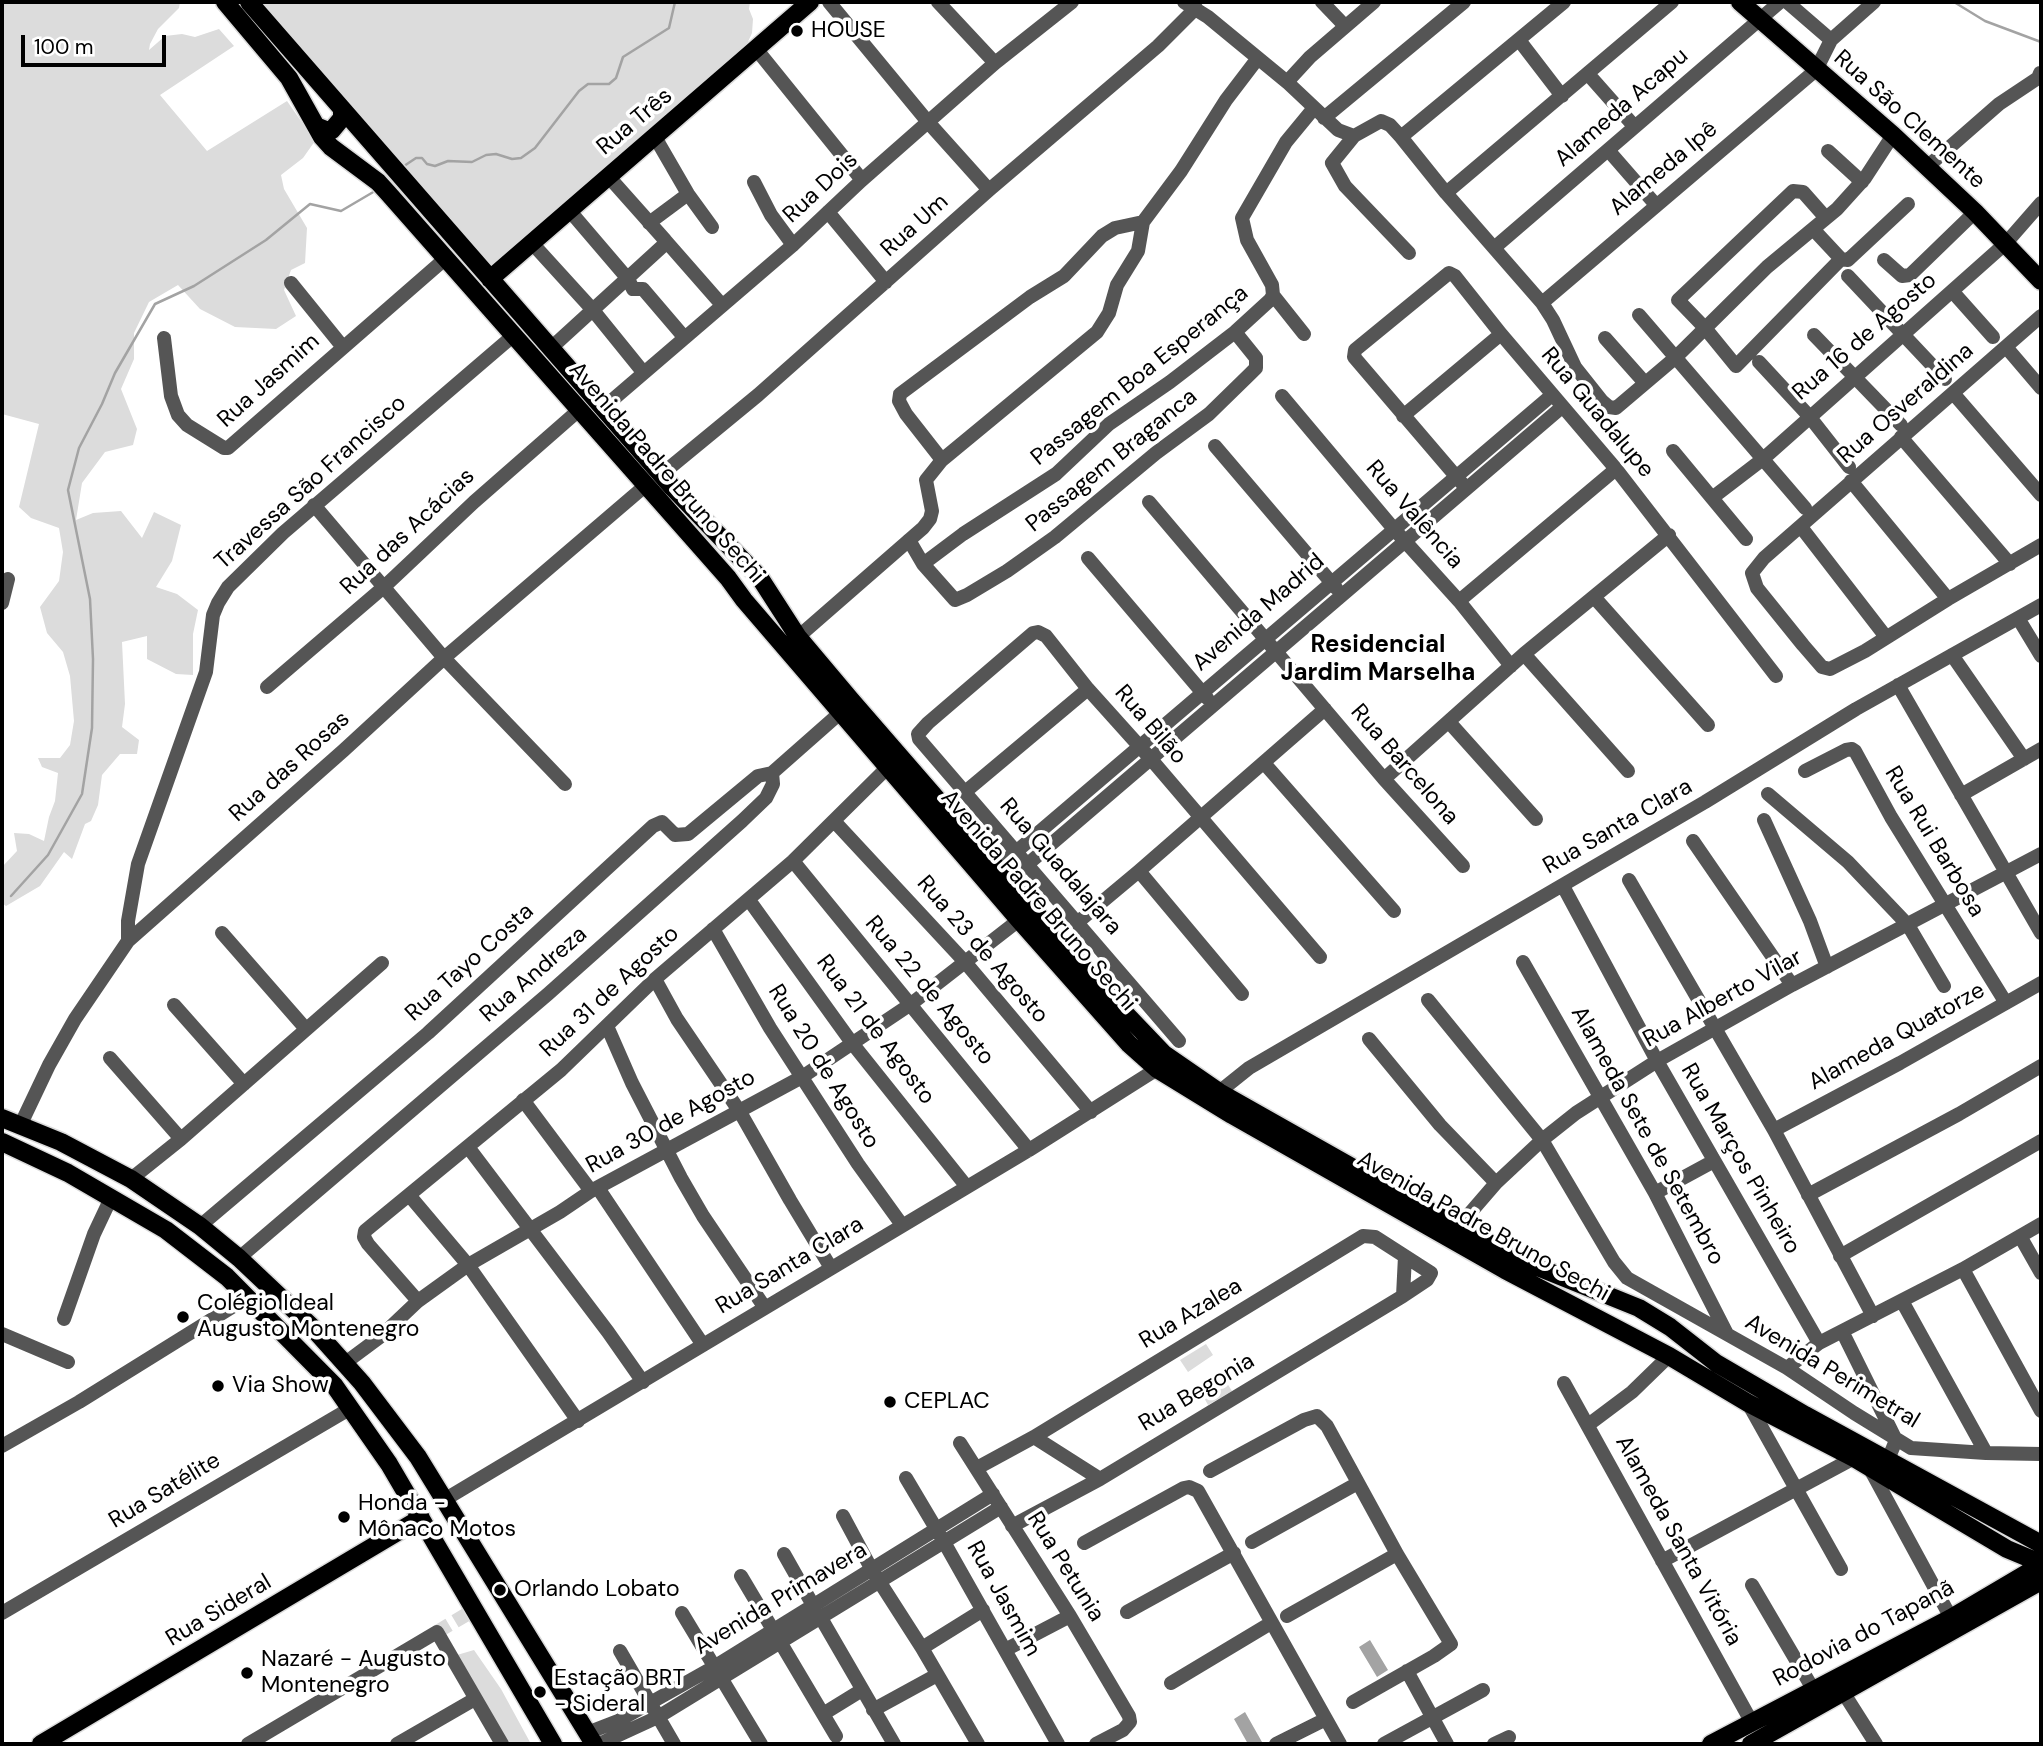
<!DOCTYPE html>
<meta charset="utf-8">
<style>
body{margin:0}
#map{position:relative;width:2043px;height:1746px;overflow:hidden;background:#fff;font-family:"DM Sans",sans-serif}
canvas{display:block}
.frame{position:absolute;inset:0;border:4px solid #000;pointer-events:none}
.scale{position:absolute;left:21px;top:35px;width:145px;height:32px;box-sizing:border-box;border:4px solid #000;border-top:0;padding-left:9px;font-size:21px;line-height:24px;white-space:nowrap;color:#000;-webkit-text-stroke:5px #fff;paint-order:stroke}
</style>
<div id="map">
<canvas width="2043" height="1746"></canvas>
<div class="frame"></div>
<div class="scale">100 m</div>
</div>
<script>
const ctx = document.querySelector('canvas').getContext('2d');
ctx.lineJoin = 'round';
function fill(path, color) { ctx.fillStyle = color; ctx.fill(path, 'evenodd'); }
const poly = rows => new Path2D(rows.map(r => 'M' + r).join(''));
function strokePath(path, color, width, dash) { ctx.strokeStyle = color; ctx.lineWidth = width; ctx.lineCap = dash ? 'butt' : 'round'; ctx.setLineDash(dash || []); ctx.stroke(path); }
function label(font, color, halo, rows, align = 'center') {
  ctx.font = font + ' "DM Sans",sans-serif'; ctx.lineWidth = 7; ctx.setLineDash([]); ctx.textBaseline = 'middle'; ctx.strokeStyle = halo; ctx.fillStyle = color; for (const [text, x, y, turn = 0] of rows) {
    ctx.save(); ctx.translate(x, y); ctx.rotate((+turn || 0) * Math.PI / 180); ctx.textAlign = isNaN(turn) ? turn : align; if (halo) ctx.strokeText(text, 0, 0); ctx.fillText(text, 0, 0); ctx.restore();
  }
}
fill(poly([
 [2,2,180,2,179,8,158,29,150,44,149,50,165,36,182,34,195,37,219,29,234,46,160,95,207,151,287,101,315,141,303,158,281,175,284,189,307,228,305,263,291,270,284,290,296,316,276,329,235,327,200,309,178,285,149,302,134,333,134,359,121,389,137,429,133,445,105,452,82,483,76,520,93,513,121,511,142,538,154,512,181,525,172,561,156,587,177,594,198,610,193,634,193,675,176,674,147,659,147,636,122,642,125,704,122,727,139,740,137,754,120,754,102,775,98,805,91,821,85,824,72,859,64,852,40,886,6,906,2,903,2,867,17,851,14,833,29,834,44,841,49,817,55,801,58,773,42,767,38,758,60,758,70,745,74,721,70,676,63,652,47,633,40,607,59,581,63,552,59,528,31,518,19,507,39,424,2,414],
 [254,2,750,2,749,9,753,19,752,33,747,44,488,273],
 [1206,1344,1213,1355,1188,1372,1180,1360],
 [1225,1380,1232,1391,1208,1405,1202,1394],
 [474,1650,501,1689,531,1744,508,1744,457,1655]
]), '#dcdcdc');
fill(poly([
 [1370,1640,1388,1670,1377,1677,1359,1647],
 [1245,1712,1262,1742,1258,1744,1248,1744,1234,1719]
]), '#a3a3a3');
strokePath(poly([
 [1954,2,1985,21,2041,42],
 [401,168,416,158,422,158,427,164,435,166,448,161,472,162,486,155,496,154,512,159,521,158,535,148,579,91,588,84,609,84,616,78,623,57,669,28,675,2],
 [11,896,48,855,82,794,92,728,93,659,90,599,68,490,79,448,102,404,115,373,155,304,194,286,266,240,310,204,341,211,375,191]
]), '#a3a3a3', 2.5);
strokePath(poly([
 [437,1632,474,1610]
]), '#d9d9d9', 14, [14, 7]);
const major = poly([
 [225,2,289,78,322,137,331,147,378,182,388,193,728,578,744,600,1019,920,1129,1044,1157,1069,1232,1115,1505,1270,1669,1356,1748,1403,1854,1458,2007,1549,2038,1562],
 [249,2,672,487,760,578,798,637,851,700,1100,987,1164,1054,1219,1092,1458,1227,1525,1262,1639,1308,1670,1327,1716,1363,1805,1415,2041,1544],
 [1740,2,1893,135,1975,212,2041,281],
 [316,126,326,130,332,130,342,118,342,110],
 [490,279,810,2],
 [2,1118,61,1142,131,1179,200,1226,239,1258,311,1326,362,1383,418,1457,594,1744],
 [2,1142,68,1173,166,1230,227,1277,334,1385,389,1464,553,1744],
 [41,1744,421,1518],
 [1711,1744,1951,1618,2039,1566],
 [1751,1744,2041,1581]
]);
strokePath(major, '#dbdbdb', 21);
strokePath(poly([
 [829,2,928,122,989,190],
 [938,2,995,63],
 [1184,2,1208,17,1287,82,1338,130,1354,136],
 [1322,2,1345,26],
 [1787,2,1831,40],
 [1519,40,1562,96],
 [757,50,862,180],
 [1588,74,1634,126],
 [1287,82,1310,57,1374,2],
 [1324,118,1464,2],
 [655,137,688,194,712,227],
 [1401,137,1564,2],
 [1608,150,1656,205],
 [1828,151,1862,182],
 [1927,167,1999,104,2038,78,2040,73],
 [754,182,771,215,793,245],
 [1446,193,1672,2],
 [569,210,628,279,633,289,643,289,684,337],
 [828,212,886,282],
 [1826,218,1803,192,1793,191,1678,300,1705,328,1736,366,1841,259],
 [649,223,688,194],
 [1813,229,1841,259,1848,260,1908,204],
 [665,240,722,305],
 [531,242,592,309,643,372],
 [1494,248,1780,2],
 [1409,253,1345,186,1332,163,1354,136,1381,121,1390,125,1401,137,1446,193,1542,303,1553,320,1575,367,1602,401,1609,407,1616,408,1675,358,1767,267,1837,209,1865,178,1893,135],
 [1884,260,1902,276,1910,275,1975,212],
 [1848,276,1945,379],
 [291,283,342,346],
 [1952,291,1993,337],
 [1273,295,1304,334],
 [1542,303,1816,70,1831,40,1874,2],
 [1639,315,1805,508],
 [1814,335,1901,425],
 [164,338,171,396,178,415,187,425,224,448,228,448,446,258],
 [1605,338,1645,383],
 [2006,347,2041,388],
 [551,348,666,243,665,240,608,176],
 [1759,362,1809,416,1849,467],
 [1953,393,2041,495],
 [1282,396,1393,528,1459,601,1511,666],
 [603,408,793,245,862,180,995,63,1072,2],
 [1403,416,1501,334],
 [1901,437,2010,564],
 [1215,446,1336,588],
 [1673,451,1746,539],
 [942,460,906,414,899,401,900,394,1030,297,1064,276,1102,236,1115,228,1143,222,1181,171,1226,100,1258,58],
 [662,474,758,395,989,190,1158,46,1196,8],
 [1851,481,1948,599,2041,545],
 [1466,488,1354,357,1355,350,1449,273,1455,276,1501,334,1616,469,1776,676],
 [1712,498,1763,459,2006,243,2041,203],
 [1149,502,1384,779,1463,866],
 [314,505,444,658,565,784],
 [1801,527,1886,637],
 [909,540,923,564,955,600,967,595,1007,571,1055,537,1156,453,1209,414,1250,374,1256,368,1256,358,1235,332],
 [1088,558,1207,698],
 [923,564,963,534,1056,474,1109,424,1170,382,1235,332,1270,300,1273,295,1272,285,1247,240,1242,218,1286,142,1314,108],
 [1594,597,1708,725],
 [1948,599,1865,651,1830,669,1822,667,1803,645,1757,588,1752,573,1764,558,2041,316],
 [1459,601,1616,469],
 [2,603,8,579],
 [2018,618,2041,656],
 [798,637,923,528,930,519,932,511,926,480,942,460,1097,332,1109,313,1117,285,1138,251,1143,222],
 [1524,654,1628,771],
 [1952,655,2024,759],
 [1898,685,2041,933],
 [267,687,385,586,474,502,579,410],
 [1449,722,1536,819],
 [1264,763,1394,911],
 [1805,771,1846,750,1852,749,1855,751,1891,817,2006,1003],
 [772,773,840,713],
 [1384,779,1524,654,1669,535],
 [965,792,1088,689],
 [1768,794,1848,862,1908,925,1944,986],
 [1961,795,2041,749],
 [1764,820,1810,921,1827,967],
 [834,821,965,962,1091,1112],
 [1693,841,1792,985],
 [793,861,1029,1150],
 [997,868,1552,395],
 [1139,871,1242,994],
 [1629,880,1774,1130,1873,1316],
 [1008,881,1562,407],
 [1563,886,1657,1061,1819,1343],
 [749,900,852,1043,967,1187],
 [1078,922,1139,871,1325,709],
 [713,929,770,1028,858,1164,902,1225],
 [222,933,306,1029],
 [128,941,128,921,138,864,206,672,213,615,218,603,228,587,283,533,514,335],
 [1523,962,1655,1193,1727,1334],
 [655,979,677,1019,740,1112,790,1200,831,1268],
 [1428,1000,1542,1140,1614,1262,1627,1278,1787,1368,1854,1413,1911,1448,1986,1453,2041,1454],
 [174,1005,244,1084],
 [607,1026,632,1083,681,1178,703,1216,765,1308],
 [1369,1039,1440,1125,1496,1183],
 [1179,1041,919,739,918,734,928,723,1033,633,1038,632,1046,636,1088,689,1150,758,1320,957],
 [110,1058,181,1139],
 [1219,1092,1249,1068,1705,802,1856,709,2041,605],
 [523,1100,591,1191],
 [20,1126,49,1065,75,1019,128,941,344,750,444,658,645,486],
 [1774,1130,1900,1063,2041,983],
 [468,1147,608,1332,643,1382],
 [131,1179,181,1139,382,963],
 [598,1188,703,1345],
 [1655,1193,1714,1161],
 [409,1195,468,1265,578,1421],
 [1808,1195,1959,1114,2041,1066],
 [200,1226,428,1033,653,826,662,822,675,835,688,834,758,776,772,773],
 [1458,1227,1496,1183,1542,1140,1576,1113,1657,1061,1792,985,2041,854],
 [2020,1236,2041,1273],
 [1840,1256,2041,1141],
 [239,1258,548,994,742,821,766,798,773,784,772,773],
 [1963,1269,2041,1411],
 [1403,1296,1405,1256],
 [418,1301,368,1244,364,1237,365,1231,561,1070,655,979,793,861,888,767],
 [1902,1301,1986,1453],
 [64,1319,94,1234,111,1198],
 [1843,1333,1896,1440,1888,1460],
 [2,1334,68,1362],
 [345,1363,380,1337,418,1301,468,1265,560,1212,591,1191,802,1077,911,1004,1019,920],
 [1787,1368,1819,1343,1963,1269,2041,1224],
 [1564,1383,1751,1721],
 [1748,1403,1841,1569],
 [1588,1425,1632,1392,1669,1356],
 [1034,1437,1100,1479],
 [960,1443,1070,1616,1129,1716,1130,1722,1123,1730,1096,1744],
 [2,1446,79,1402,248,1297],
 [1869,1467,1951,1618],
 [977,1468,1034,1437,1363,1236,1375,1237,1431,1273,1427,1280,1403,1296,1100,1479,1012,1526],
 [1210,1471,1304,1420,1317,1416,1327,1426,1397,1554,1451,1644,1434,1656,1353,1702],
 [906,1478,944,1542,1058,1744],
 [444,1500,1029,1150,1157,1069],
 [843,1516,872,1570,922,1648,978,1744],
 [1252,1542,1358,1483],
 [1084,1543,1184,1488,1189,1487,1198,1491,1340,1744],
 [784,1554,814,1607],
 [1662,1561,1854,1458],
 [741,1576,836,1736],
 [1752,1585,1813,1689],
 [1127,1612,1234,1553],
 [2,1613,351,1408],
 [682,1613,761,1744],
 [1287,1616,1397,1554],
 [821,1618,894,1744],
 [922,1648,983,1610],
 [1005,1650,1070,1616],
 [620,1651,674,1744],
 [1407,1671,1447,1744],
 [1171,1683,1271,1623],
 [1843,1692,1876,1744],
 [873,1710,937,1675],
 [823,1714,862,1690],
 [587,1733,618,1721,714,1667,993,1494],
 [248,1744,437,1632,502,1744],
 [397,1744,475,1699],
 [599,1744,658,1717,1001,1507],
 [1276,1744,1326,1719],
 [1384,1744,1483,1690],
 [1494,1744,1509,1737]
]), '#555', 14);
strokePath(major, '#000', 18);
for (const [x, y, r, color] of [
 [797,31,7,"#000"],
 [183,1317,7,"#000"],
 [218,1386,7,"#000"],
 [890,1402,7,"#000"],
 [344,1517,7,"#000"],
 [500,1590,7,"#000"],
 [247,1673,7,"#000"],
 [540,1692,7,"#000"]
]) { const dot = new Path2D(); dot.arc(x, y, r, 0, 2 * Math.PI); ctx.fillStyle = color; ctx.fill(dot); strokePath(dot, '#fff', 2.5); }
label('23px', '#000', '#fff', [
 ["HOUSE",811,31],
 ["Colégio Ideal",197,1304],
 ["Augusto Montenegro",197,1330],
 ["Via Show",232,1386],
 ["CEPLAC",904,1402],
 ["Honda -",358,1504],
 ["Mônaco Motos",358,1530],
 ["Orlando Lobato",514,1590],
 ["Nazaré - Augusto",261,1660],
 ["Montenegro",261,1686],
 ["Estação BRT",554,1679],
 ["- Sideral",554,1705]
], 'left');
label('23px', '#000', '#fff', [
 ["Alameda Acapu",1622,108,-41],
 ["Rua São Clemente",1909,120,42],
 ["Rua Três",635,122,-40],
 ["Alameda Ipê",1664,169,-40],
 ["Rua Dois",821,188,-43],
 ["Rua Um",915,226,-42],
 ["Rua 16 de Agosto",1865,337,-41],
 ["Passagem Boa Esperança",1140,376,-39],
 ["Rua Jasmim",269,381,-42],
 ["Rua Osveraldina",1906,404,-41],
 ["Rua Guadalupe",1597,413,50],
 ["Passagem Braganca",1112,461,-39],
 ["Avenida Padre Bruno Sechi",666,473,49],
 ["Travessa São Francisco",311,483,-42],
 ["Rua Valência",1414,515,49],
 ["Rua das Acácias",408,532,-43],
 ["Avenida Madrid",1259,613,-41],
 ["Rua Bilão",1150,725,49],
 ["Rua Barcelona",1404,765,49],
 ["Rua das Rosas",290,767,-42],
 ["Rua Santa Clara",1618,827,-30],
 ["Rua Rui Barbosa",1934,842,59],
 ["Rua Guadalajara",1060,867,49],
 ["Avenida Padre Bruno Sechi",1038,901,49],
 ["Rua 23 de Agosto",982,950,49],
 ["Rua Tayo Costa",470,963,-42],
 ["Rua Andreza",534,975,-41],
 ["Rua 22 de Agosto",929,991,50],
 ["Rua 31 de Agosto",610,992,-43],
 ["Rua Alberto Vilar",1723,999,-29],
 ["Rua 21 de Agosto",875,1030,53],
 ["Alameda Quatorze",1897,1037,-29],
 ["Rua 20 de Agosto",823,1067,58],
 ["Rua 30 de Agosto",671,1122,-29],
 ["Alameda Sete de Setembro",1647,1136,61],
 ["Rua Marços Pinheiro",1740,1159,60],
 ["Avenida Padre Bruno Sechi",1483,1227,29],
 ["Rua Santa Clara",790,1266,-31],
 ["Rua Azalea",1191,1314,-31],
 ["Avenida Perimetral",1832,1372,31],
 ["Rua Begonia",1197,1393,-31],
 ["Rua Satélite",165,1491,-31],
 ["Alameda Santa Vitória",1678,1541,61],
 ["Rua Petunia",1065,1567,58],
 ["Avenida Primavera",781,1599,-31],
 ["Rua Jasmim",1003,1599,61],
 ["Rua Sideral",219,1611,-31],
 ["Rodovia do Tapanã",1864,1634,-28]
]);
label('bold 24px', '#000', '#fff', [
 ["Residencial",1378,646],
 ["Jardim Marselha",1378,674]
]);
</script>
